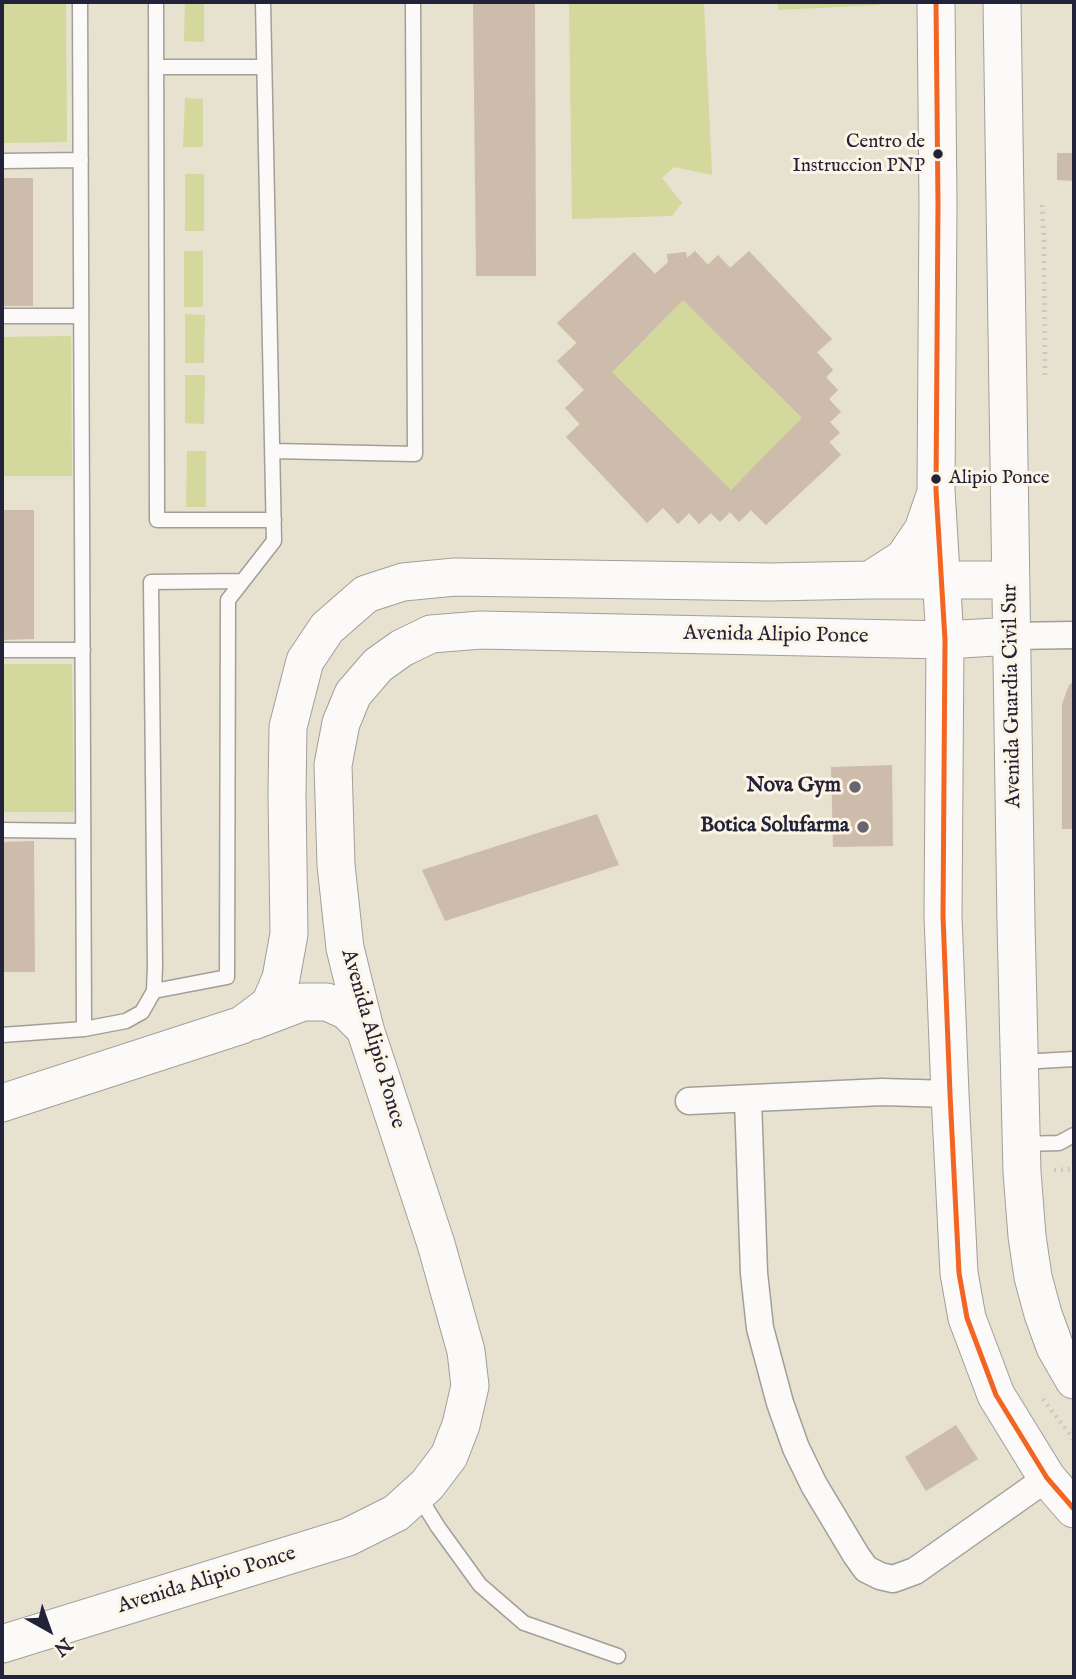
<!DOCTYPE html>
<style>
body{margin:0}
#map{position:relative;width:1076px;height:1679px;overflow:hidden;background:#e7e1d0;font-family:"IM FELL English",serif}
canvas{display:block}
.frame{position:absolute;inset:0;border:4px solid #22223b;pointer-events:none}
.north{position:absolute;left:14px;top:1595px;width:70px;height:70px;-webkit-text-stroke:5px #fcf5e5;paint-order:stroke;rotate:140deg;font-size:19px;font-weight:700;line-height:28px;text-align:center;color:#22223b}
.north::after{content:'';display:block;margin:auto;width:24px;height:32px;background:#22223b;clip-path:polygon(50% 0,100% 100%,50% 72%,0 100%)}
</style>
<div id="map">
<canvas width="1076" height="1679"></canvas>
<div class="frame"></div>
<div class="north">N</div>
</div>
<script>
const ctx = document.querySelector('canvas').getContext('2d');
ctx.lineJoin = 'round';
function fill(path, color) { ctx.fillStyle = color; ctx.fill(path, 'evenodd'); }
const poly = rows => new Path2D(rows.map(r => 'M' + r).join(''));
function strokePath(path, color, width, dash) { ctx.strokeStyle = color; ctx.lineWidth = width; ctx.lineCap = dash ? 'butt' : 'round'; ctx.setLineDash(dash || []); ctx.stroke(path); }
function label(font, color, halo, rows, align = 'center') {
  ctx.font = font + ' "IM FELL English",serif'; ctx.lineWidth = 6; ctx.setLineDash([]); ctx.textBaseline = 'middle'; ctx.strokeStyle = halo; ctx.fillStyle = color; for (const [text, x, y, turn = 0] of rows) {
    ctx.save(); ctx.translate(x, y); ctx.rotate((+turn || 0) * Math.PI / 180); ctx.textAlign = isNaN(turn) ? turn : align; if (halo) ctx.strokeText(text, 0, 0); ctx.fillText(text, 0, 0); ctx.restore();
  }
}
fill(poly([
 [2,2,66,2,67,142,2,143],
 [185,2,204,2,204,42,184,41],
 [569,2,704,2,712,175,674,167,662,178,682,203,672,216,572,219],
 [778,2,879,2,879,5,778,10],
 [185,98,203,99,203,147,183,147],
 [185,174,204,174,204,231,185,231],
 [184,251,203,251,203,307,184,307],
 [695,251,708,264,718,255,731,268,749,251,832,339,817,353,833,370,826,378,838,390,829,399,841,412,830,422,840,433,830,442,841,455,766,525,751,510,739,522,730,512,720,522,711,513,699,524,689,513,678,524,663,508,647,523,566,437,579,424,565,408,584,390,557,361,576,343,557,323,634,252,655,274,668,262,667,254,686,252,687,258],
 [185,314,205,315,204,363,185,363],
 [71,336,72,476,2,476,2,337],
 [185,375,205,375,204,424,185,423],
 [187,451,206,451,206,507,186,507],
 [2,664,72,664,74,812,2,812]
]), '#d3d89c');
fill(poly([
 [473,2,535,2,536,276,476,276],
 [1057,153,1074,153,1074,181,1057,180],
 [2,178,33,178,33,306,2,306],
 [695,251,708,265,718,255,730,268,749,251,832,339,817,352,833,370,826,377,838,390,829,399,841,412,830,422,840,433,829,442,841,455,766,525,751,510,739,522,730,512,720,522,711,513,699,524,689,513,678,524,663,508,647,523,566,437,580,424,565,408,584,390,557,361,577,343,557,323,634,252,655,274,668,262,667,254,686,252,687,258],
 [683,300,802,418,731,490,612,372],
 [2,510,34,510,34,639,2,640],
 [1074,681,1074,829,1062,829,1062,704,1069,685],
 [892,765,893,846,833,847,831,767],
 [597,814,619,865,445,921,422,870],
 [34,841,35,972,2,972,2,842],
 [956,1425,978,1459,926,1491,905,1457]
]), '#cdbcac');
const lane = poly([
 [80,2,84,1029],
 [156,2,157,520,274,520],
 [157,67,264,67],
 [2,161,81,160],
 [2,316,81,316],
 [273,451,415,454,413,2],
 [2,650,83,650],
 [2,830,83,831],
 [154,991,227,977,228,600,274,541,263,2],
 [2,1035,84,1029,126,1021,142,1012,154,991,155,966,151,582,242,581],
 [1021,1062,1074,1059],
 [1023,1144,1059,1143,1074,1135],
 [418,1495,438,1527,480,1585,524,1623,618,1656]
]);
const street = poly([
 [1012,636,1074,635],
 [748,1099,754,1273,760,1328,780,1403,796,1448,814,1485,856,1555,866,1569,880,1576,893,1579,915,1571,1047,1478],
 [689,1101,882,1092,950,1094]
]);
const secondary = poly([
 [936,2,938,204,936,490,945,640,943,916,950,1094,959,1273,967,1318,996,1395,1047,1478,1074,1509],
 [1002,2,1016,923,1022,1172,1027,1236,1033,1277,1043,1314,1055,1347,1074,1380],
 [870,580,904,558,923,530,934,498],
 [253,1021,303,1002,327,1002,347,1011,365,1029],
 [2,1103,242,1025,270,1004,281,978,289,934,287,795,288,727,305,661,327,628,366,594,403,582,455,577,770,582,870,580,1011,580],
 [2,1644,348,1537,396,1513,427,1485,449,1456,461,1425,470,1386,466,1351,436,1244,365,1029,345,948,336,865,333,765,341,723,353,694,378,665,402,648,431,634,481,630,945,640,1012,636]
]);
strokePath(lane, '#a29f98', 17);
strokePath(street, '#a29f98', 29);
strokePath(secondary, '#a29f98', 39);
strokePath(poly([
 [1042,205,1044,240,1045,375],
 [1054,1170,1074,1169],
 [1043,1399,1074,1440]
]), '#c8c8c5', 4.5, [2, 5]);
strokePath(lane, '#fbfaf8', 14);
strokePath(street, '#fbfaf8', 26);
strokePath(secondary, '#fbfaf8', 37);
strokePath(poly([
 [936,2,938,204,936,490,945,640,943,916,950,1094,959,1273,967,1318,996,1395,1047,1478,1074,1509]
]), '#f26522', 5);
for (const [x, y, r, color] of [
 [938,154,6,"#22223b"],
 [936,479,6,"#22223b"],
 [855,787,7,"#67656f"],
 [863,827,7,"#67656f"]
]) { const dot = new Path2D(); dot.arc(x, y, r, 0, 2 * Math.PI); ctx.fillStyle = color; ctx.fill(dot); strokePath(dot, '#fcf5e5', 2.5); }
label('19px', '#22223b', '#fcf5e5', [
 ["Centro de",925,143],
 ["Instruccion PNP",925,167],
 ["Alipio Ponce",949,479,"left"]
], 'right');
label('21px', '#22223b', '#fcf5e5', [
 ["Avenida Alipio Ponce",776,636,1],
 ["Avenida Guardia Civil Sur",1013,696,-91],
 ["Avenida Alipio Ponce",372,1039,74],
 ["Avenida Alipio Ponce",207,1581,-17]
]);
label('bold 21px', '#22223b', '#fcf5e5', [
 ["Nova Gym",841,787],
 ["Botica Solufarma",849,827]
], 'right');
</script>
